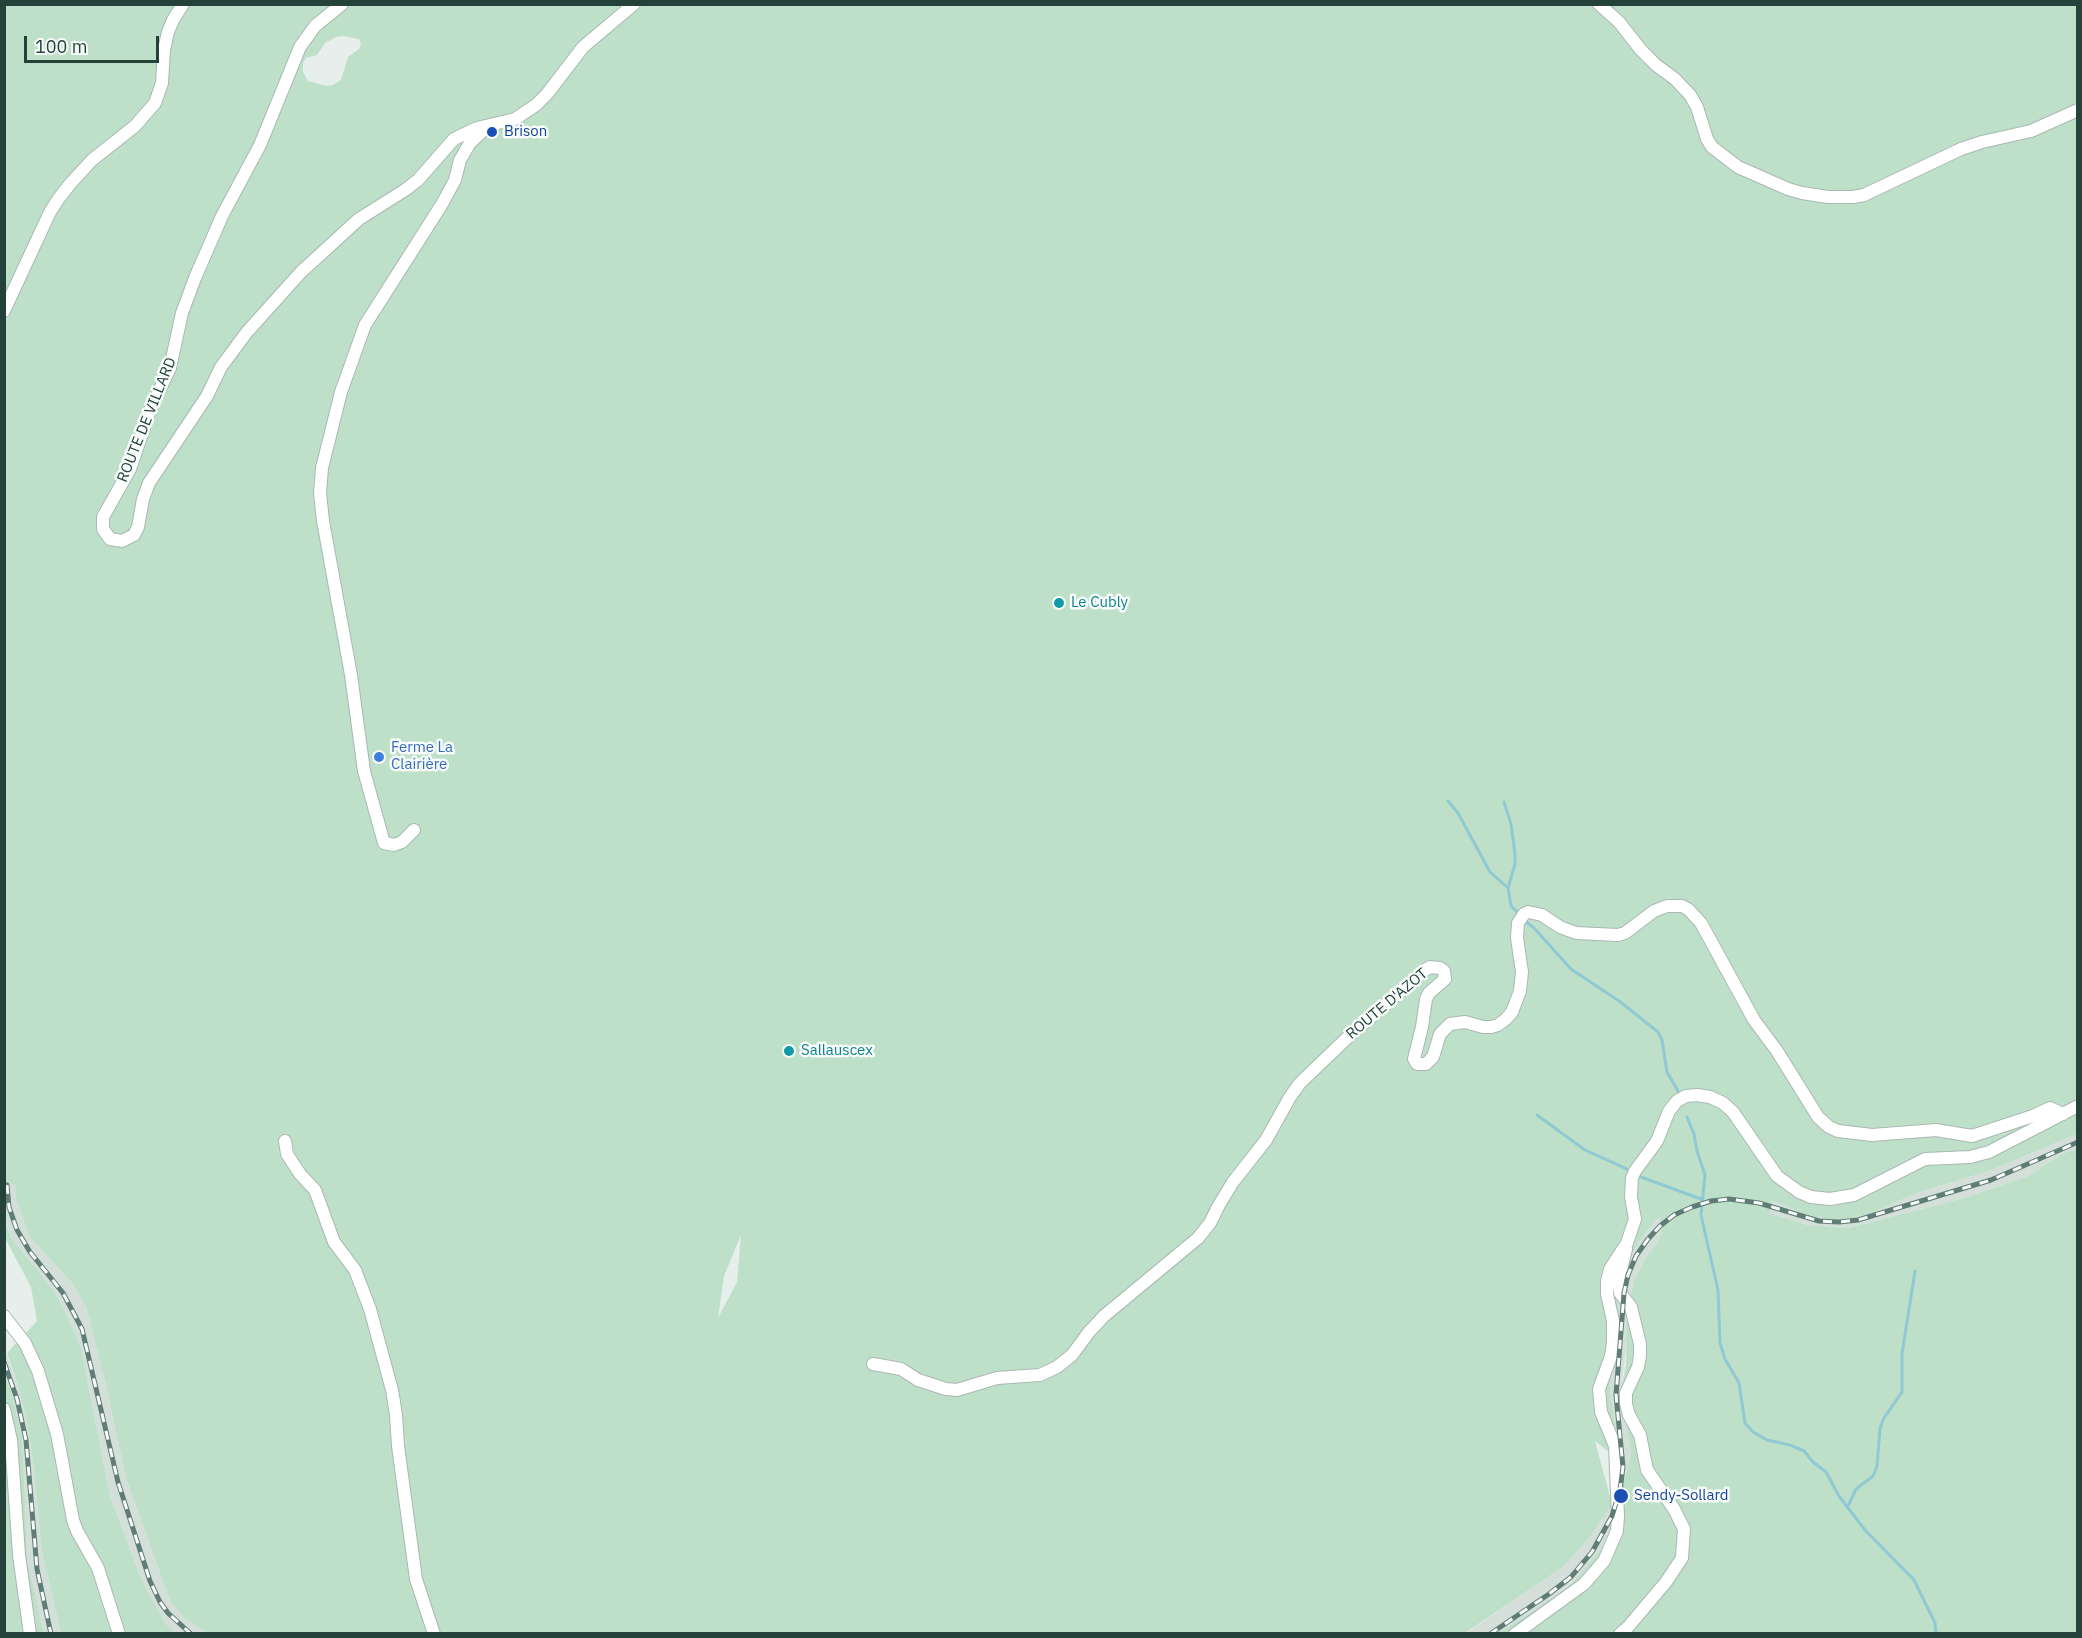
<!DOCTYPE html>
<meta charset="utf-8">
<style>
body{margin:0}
#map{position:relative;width:2082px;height:1638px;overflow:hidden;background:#e6efeb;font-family:"IBM Plex Sans",sans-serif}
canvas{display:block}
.frame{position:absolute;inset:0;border:6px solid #24423a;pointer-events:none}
.scale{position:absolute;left:24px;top:36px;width:135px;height:27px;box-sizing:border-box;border:3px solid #24423a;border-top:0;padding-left:8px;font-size:18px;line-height:21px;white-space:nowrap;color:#24423a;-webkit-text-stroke:4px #f7fbf9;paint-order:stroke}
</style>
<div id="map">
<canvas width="2082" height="1638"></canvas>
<div class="frame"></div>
<div class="scale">100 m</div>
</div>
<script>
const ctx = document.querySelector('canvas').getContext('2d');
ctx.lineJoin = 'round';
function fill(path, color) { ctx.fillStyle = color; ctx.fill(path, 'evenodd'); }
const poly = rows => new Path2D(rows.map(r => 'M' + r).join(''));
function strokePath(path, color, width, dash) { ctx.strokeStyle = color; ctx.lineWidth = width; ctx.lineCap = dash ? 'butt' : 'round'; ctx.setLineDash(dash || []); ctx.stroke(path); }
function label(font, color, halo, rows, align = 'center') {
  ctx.font = font + ' "IBM Plex Sans",sans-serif'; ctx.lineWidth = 5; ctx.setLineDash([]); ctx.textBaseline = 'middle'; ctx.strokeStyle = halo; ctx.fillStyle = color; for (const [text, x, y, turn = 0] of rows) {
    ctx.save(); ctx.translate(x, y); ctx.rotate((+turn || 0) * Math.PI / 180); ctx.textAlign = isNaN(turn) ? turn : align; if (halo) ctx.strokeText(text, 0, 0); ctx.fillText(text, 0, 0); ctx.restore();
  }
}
fill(poly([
 [2077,1134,2077,1149,2064,1153,2026,1177,1961,1199,1848,1228,1807,1225,1769,1213,1771,1201,1808,1215,1827,1219,1873,1212,1918,1192,1989,1171],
 [5,1183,15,1183,16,1198,29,1236,71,1282,86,1306,105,1381,126,1478,170,1601,205,1631,213,1633,175,1633,165,1623,141,1578,110,1496,81,1348,66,1313,52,1288,12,1239,5,1220],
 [1661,1217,1662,1232,1658,1243,1645,1259,1627,1340,1621,1390,1631,1453,1613,1527,1599,1552,1588,1568,1554,1597,1499,1633,1465,1634,1563,1567,1612,1504,1617,1437,1610,1389,1619,1311,1618,1297,1630,1256,1652,1224],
 [4,1348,19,1389,27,1423,34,1468,41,1547,61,1633,44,1633,28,1563,22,1436,11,1391,5,1374]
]), '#d4dfda');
fill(poly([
 [4,5,2077,5,2077,1134,1989,1171,1919,1192,1873,1212,1846,1220,1827,1219,1808,1215,1772,1201,1769,1213,1807,1225,1848,1228,1961,1199,2026,1177,2064,1153,2077,1149,2077,1633,1499,1633,1554,1597,1572,1583,1599,1552,1613,1527,1631,1453,1623,1408,1621,1390,1626,1365,1627,1315,1634,1282,1645,1259,1658,1242,1662,1232,1660,1217,1652,1224,1630,1256,1618,1297,1619,1311,1610,1389,1620,1461,1595,1441,1612,1504,1590,1536,1563,1567,1465,1633,213,1634,205,1631,184,1617,170,1601,126,1478,105,1381,86,1306,71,1282,29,1236,16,1198,15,1184,5,1183],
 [344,36,359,39,361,44,359,49,348,57,341,80,333,85,326,86,308,81,303,72,303,63,306,58,317,55,325,43,336,37],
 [741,1235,737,1282,718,1318,724,1276],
 [4,1220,12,1239,52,1288,66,1313,81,1348,110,1496,141,1578,165,1623,175,1633,61,1633,41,1547,34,1468,27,1423,19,1389,7,1353,37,1321,31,1287,5,1238],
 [4,1374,11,1391,22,1436,28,1563,44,1633,5,1633]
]), '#bfe0c8');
strokePath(poly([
 [1448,801,1458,813,1490,872,1508,888,1511,906,1517,912],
 [1504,802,1511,824,1515,854,1515,864,1508,888],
 [1524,920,1534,928,1571,969,1619,1001,1658,1032,1662,1040,1667,1072,1678,1091],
 [1537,1115,1585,1150,1627,1169],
 [1687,1117,1694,1134,1697,1151,1705,1175,1701,1215,1718,1290,1720,1343,1725,1359,1739,1383,1745,1423,1753,1432,1767,1440,1790,1445,1804,1451,1813,1462,1826,1472,1839,1496,1865,1530,1914,1580,1935,1623,1936,1634],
 [1641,1177,1701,1199],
 [1848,1506,1856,1489,1873,1476,1877,1466,1880,1428,1884,1418,1902,1392,1902,1354,1915,1271]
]), '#8ec9d4', 3);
const minor = poly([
 [342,4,315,26,300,47,260,145,222,216,195,278,182,313,170,368,150,410,130,469,103,517,103,529,110,539,122,541,134,535,138,527,143,499,149,483,207,396,221,367,247,332,301,272,359,219,405,190,418,180,454,139,477,128,515,119,536,105,547,94,583,47,634,4],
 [1599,4,1619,22,1641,50,1656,65,1675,79,1690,95,1697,107,1707,139,1712,147,1738,167,1788,189,1802,193,1828,197,1853,197,1864,195,1961,149,1982,142,2031,131,2078,110],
 [4,311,50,212,59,198,70,184,92,160,135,126,155,103,162,83,164,50,168,32,173,20,183,4],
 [414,830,402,842,394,845,384,843,364,771,351,675,323,521,320,493,322,468,341,392,365,325,442,204,455,180,460,160,470,143,488,126],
 [285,1141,287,1154,300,1174,315,1190,334,1242,355,1270,370,1309,392,1390,396,1415,398,1446,416,1579,434,1634],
 [4,1316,25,1343,38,1371,57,1434,73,1520,77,1531,98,1568,119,1634],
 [873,1364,901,1369,918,1380,946,1389,957,1390,997,1378,1040,1375,1057,1367,1072,1355,1089,1332,1104,1316,1198,1238,1210,1223,1219,1205,1233,1182,1266,1140,1290,1097,1300,1083,1347,1038,1425,970,1430,967,1440,968,1444,971,1445,979,1429,993,1426,999,1422,1027,1414,1059,1417,1064,1426,1064,1433,1057,1440,1034,1450,1024,1465,1022,1483,1027,1491,1027,1498,1025,1506,1019,1512,1012,1520,991,1522,972,1517,938,1518,923,1524,914,1528,912,1542,915,1560,927,1576,933,1618,935,1625,933,1654,911,1667,906,1682,906,1688,909,1701,923,1754,1020,1777,1051,1818,1117,1829,1127,1838,1131,1872,1135,1936,1130,1972,1136,2033,1116,2050,1108,2063,1114],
 [4,1409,11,1440,19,1555,30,1634],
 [1515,1634,1584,1584,1604,1561,1617,1531,1618,1516,1615,1446,1601,1412,1599,1389,1611,1356,1613,1342,1613,1321,1607,1294,1607,1281,1610,1269,1627,1243,1635,1219,1631,1197,1632,1178,1635,1171,1657,1141,1669,1111,1677,1101,1686,1096,1697,1095,1710,1097,1723,1103,1733,1112,1777,1176,1799,1192,1811,1197,1830,1199,1854,1195,1925,1159,1970,1157,1989,1152,2078,1106],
 [1620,1634,1628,1627,1666,1582,1682,1558,1684,1529,1674,1509,1647,1470,1640,1435,1629,1415,1626,1404,1626,1393,1638,1367,1640,1356,1640,1344,1631,1307,1620,1293,1618,1282,1626,1249]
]);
strokePath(minor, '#a8b8b2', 14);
strokePath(minor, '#fff', 12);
const rail = poly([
 [7,1185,9,1207,17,1230,30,1252,63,1293,82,1329,118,1482,150,1581,160,1602,168,1613,191,1634],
 [4,1362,17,1399,26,1440,37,1569,51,1634],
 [1490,1634,1549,1594,1571,1577,1592,1552,1612,1516,1620,1490,1623,1467,1616,1395,1624,1293,1628,1275,1636,1256,1648,1239,1660,1226,1674,1215,1692,1207,1711,1201,1729,1199,1759,1203,1819,1221,1839,1222,1858,1220,1991,1180,2078,1142]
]);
strokePath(rail, '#5f7d75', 5);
strokePath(rail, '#f7fbf9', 3, [9]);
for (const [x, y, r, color] of [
 [492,132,6,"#1a4fb4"],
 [1059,603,6,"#0f9aa8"],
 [379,757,6,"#3f7fe0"],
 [789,1051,6,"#0f9aa8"],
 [1621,1496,8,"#1a4fb4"]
]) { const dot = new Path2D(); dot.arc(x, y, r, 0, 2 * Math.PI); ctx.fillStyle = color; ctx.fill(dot); strokePath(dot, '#f7fbf9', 2); }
label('15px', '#164399', '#f7fbf9', [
 ["Brison",504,132],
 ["Sendy-Sollard",1634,1496]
], 'left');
label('15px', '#24423a', '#f7fbf9', [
 ["ROUTE DE VILLARD",147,420,-68],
 ["ROUTE D'AZOT",1387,1004,-40]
]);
label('15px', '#0d838f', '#f7fbf9', [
 ["Le Cubly",1071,603],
 ["Sallauscex",801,1051]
], 'left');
label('15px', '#366cbe', '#f7fbf9', [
 ["Ferme La",391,748],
 ["Clairière",391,765]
], 'left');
</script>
